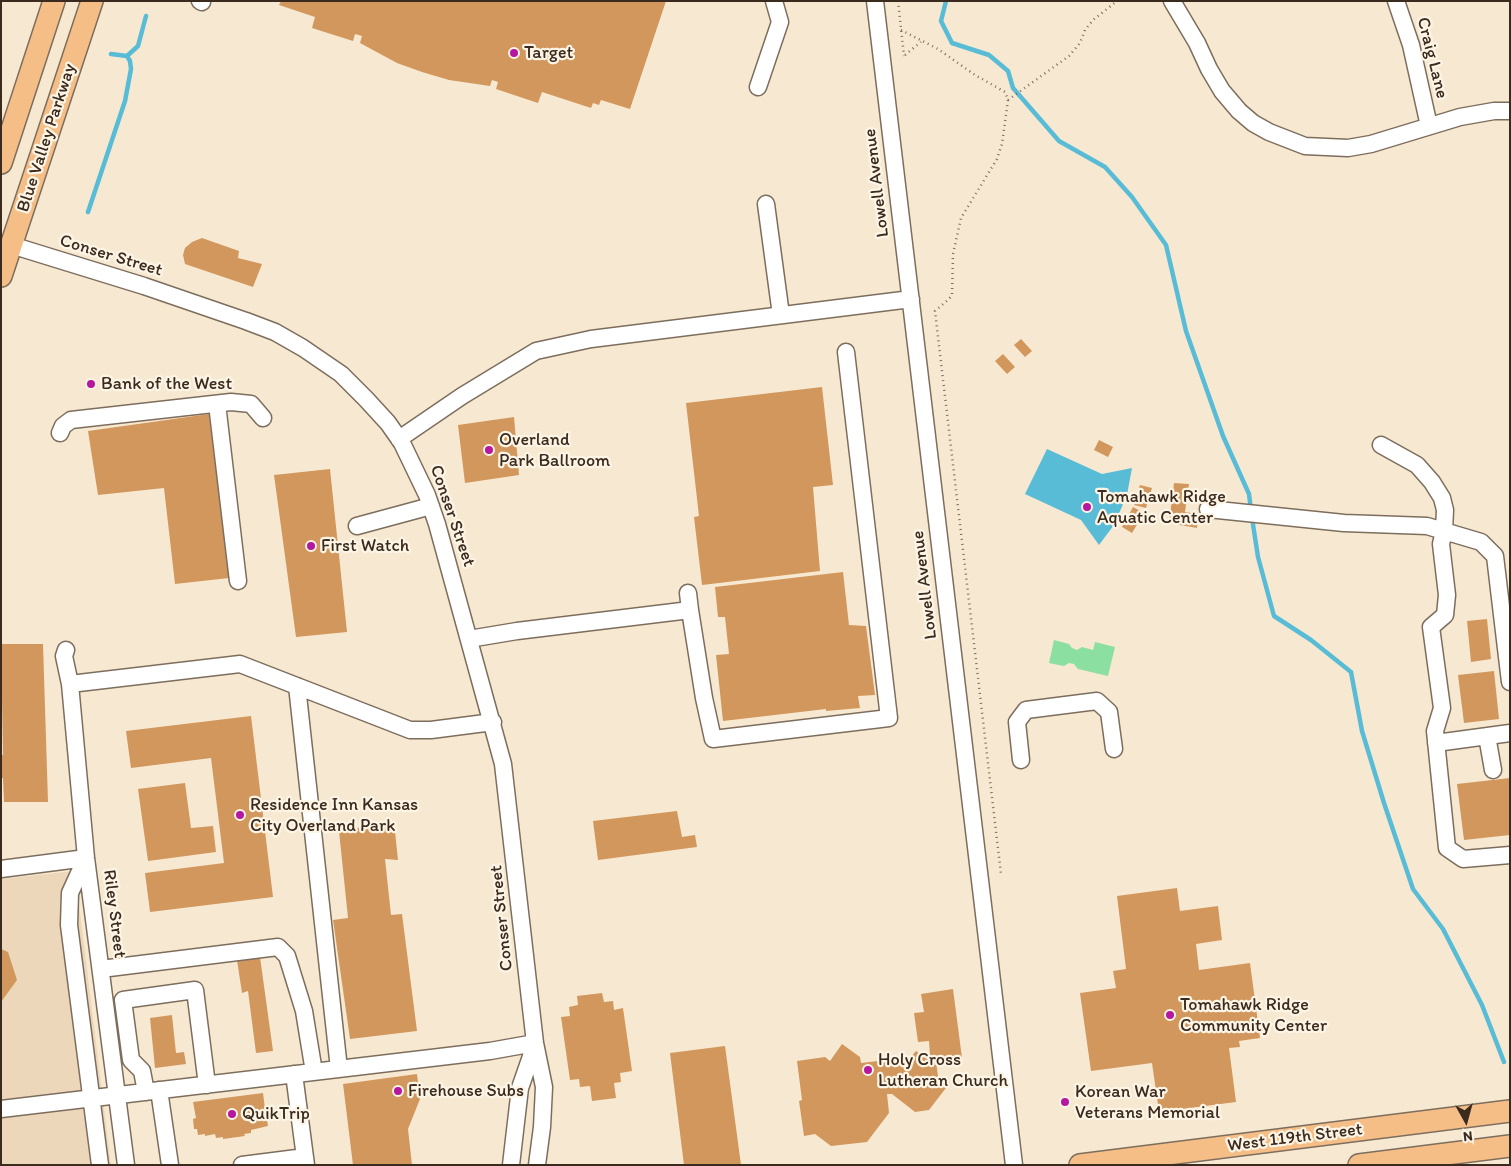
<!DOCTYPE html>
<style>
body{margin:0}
#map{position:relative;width:1511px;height:1166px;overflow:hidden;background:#f7e9d1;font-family:Itim,sans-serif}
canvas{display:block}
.frame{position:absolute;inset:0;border:2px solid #3b2a1e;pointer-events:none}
.north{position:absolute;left:1441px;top:1096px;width:50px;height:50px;-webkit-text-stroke:4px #fcf5e5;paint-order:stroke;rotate:173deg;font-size:14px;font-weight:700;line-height:20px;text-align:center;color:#3b2a1e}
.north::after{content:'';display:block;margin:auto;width:18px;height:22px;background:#3b2a1e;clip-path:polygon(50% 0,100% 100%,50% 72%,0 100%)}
</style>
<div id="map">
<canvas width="1511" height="1166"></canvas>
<div class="frame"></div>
<div class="north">N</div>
</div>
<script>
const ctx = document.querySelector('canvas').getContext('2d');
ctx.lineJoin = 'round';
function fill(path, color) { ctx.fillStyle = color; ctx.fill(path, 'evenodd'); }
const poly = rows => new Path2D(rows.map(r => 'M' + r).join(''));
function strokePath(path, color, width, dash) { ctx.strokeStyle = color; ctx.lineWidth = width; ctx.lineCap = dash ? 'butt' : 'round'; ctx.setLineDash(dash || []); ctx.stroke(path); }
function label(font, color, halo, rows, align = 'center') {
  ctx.font = font + ' Itim,sans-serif'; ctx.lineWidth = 4.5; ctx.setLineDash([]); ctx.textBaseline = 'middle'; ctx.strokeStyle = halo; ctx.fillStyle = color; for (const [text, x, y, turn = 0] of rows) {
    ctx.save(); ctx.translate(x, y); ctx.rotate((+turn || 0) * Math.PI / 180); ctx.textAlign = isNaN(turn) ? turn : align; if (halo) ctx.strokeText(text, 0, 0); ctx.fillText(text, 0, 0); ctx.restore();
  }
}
fill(poly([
 [75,871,111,1165,1,1165,1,879]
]), '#ecd7ba');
fill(poly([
 [1054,640,1069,644,1072,648,1077,650,1082,647,1093,650,1095,642,1115,647,1108,676,1078,669,1074,664,1069,663,1064,666,1049,663]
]), '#8adfa1');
fill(poly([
 [1047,449,1102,474,1132,468,1127,495,1114,525,1099,545,1081,520,1025,494]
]), '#59bcd7');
strokePath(poly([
 [946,1,941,21,952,43,989,55,1008,71,1013,88,1059,141,1105,167,1132,197,1166,245,1186,331,1223,436,1249,494,1251,510],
 [111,54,127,56,138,46,146,16],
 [88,212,125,101,131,69,130,61,127,56],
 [1252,518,1258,557,1274,616,1311,640,1351,672,1362,731,1384,803,1413,889,1443,929,1482,1005,1504,1062]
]), '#59bcd7', 4.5);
fill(poly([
 [281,1,666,1,630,109,601,100,599,105,593,103,591,108,542,92,538,103,496,89,498,82,492,80,490,86,449,80,422,72,397,63,360,43,362,36,355,34,353,41,312,28,315,17,279,5],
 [202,238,239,251,238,258,262,264,253,287,185,264,183,255,185,248,192,242],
 [1021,339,1032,351,1025,357,1014,345],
 [1003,354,1015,367,1007,374,995,361],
 [822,387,833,485,813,487,820,571,702,585,694,517,699,516,686,403],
 [209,414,229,578,175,584,164,488,98,495,88,431],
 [514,417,519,475,465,483,458,425],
 [1099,440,1113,447,1108,457,1094,450],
 [330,469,347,632,296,637,274,475],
 [1174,483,1189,484,1185,512,1198,514,1197,528,1169,523],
 [1140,485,1152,488,1146,508,1134,505],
 [1133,507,1144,513,1132,533,1122,527],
 [843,572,849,625,866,626,875,695,858,696,860,708,826,711,826,709,723,721,716,655,729,654,725,617,718,617,715,587],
 [1487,619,1491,659,1471,662,1467,621],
 [1,644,43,644,48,802,4,802,3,778,1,778,1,755,3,755],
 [1494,671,1499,719,1464,723,1458,675],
 [251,716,273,897,150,912,145,873,224,863,211,758,131,768,126,731],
 [1510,778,1510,835,1464,840,1457,784],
 [185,783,191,828,213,826,216,852,148,861,138,789],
 [677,811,682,837,695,835,697,847,598,860,593,821],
 [394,822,398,860,385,859,391,915,402,914,417,1031,350,1039,333,920,348,918,339,831],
 [1177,888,1180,911,1218,906,1222,940,1196,944,1199,970,1250,963,1260,1038,1239,1041,1240,1047,1229,1048,1236,1102,1159,1112,1152,1063,1091,1071,1080,993,1116,988,1113,971,1126,969,1117,896],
 [1,949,8,952,17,980,1,1002],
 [260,957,273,1051,256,1053,248,991,242,993,237,960],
 [953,989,962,1058,936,1062,938,1076,949,1084,929,1110,915,1112,892,1094,887,1094,889,1113,867,1142,831,1146,815,1134,804,1136,799,1101,802,1100,797,1061,825,1057,830,1061,842,1044,860,1057,861,1063,911,1057,916,1051,923,1056,930,1055,929,1041,918,1042,914,1013,924,1012,921,994],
 [602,993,604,1002,613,1001,614,1010,623,1008,632,1071,620,1073,621,1082,614,1083,616,1098,592,1101,590,1086,580,1087,579,1079,570,1080,561,1017,570,1016,569,1007,578,1005,577,996],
 [172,1015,176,1053,184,1052,186,1064,155,1068,150,1018],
 [725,1046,741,1165,684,1165,670,1053],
 [417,1074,420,1099,408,1129,412,1165,353,1165,343,1084],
 [263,1093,265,1109,269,1109,270,1120,267,1120,268,1126,251,1130,251,1133,244,1134,245,1136,223,1139,223,1137,216,1138,215,1134,205,1136,205,1134,198,1135,197,1129,194,1129,193,1119,196,1118,193,1102]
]), '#d2975c');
const minor = poly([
 [200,1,202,2],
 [875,1,1014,1165],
 [1172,1,1197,43,1209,69,1222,91,1239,111,1253,123,1269,132,1305,146,1348,148,1371,144,1460,117,1494,111,1510,111],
 [1396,1,1411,45,1429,126],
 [758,87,780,22,774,1],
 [766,204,781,315],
 [11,245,144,286,246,321,275,332,303,348,341,374,366,399,388,423,402,443,427,495,437,524,503,764,535,1043,544,1087,542,1127,537,1165],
 [217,404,238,581],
 [60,433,63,426,71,420,231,402,251,404,263,418],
 [399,439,462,396,536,351,591,339,911,299],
 [1381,445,1417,465,1432,482,1442,498,1445,510,1444,531,1441,544,1447,595,1445,615,1431,627,1442,708,1435,731,1447,848,1463,859,1510,855],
 [1208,509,1344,523,1427,526,1481,542,1495,556,1510,682],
 [357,526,431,506],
 [690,610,704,698,713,739,889,718,846,352],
 [469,639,517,631,690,610,688,593],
 [66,650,64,656,70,684],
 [297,686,339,1069],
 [1487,736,1493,770],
 [1436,743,1510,733],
 [1021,760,1017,722,1026,710,1097,701,1109,712,1114,749],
 [86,858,70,893,69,925,100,1165],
 [1,869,86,858],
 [101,969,278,947,287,956,304,1011,314,1072],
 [294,1074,306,1165],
 [159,1090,170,1165],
 [146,1092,142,1071,131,1060,123,1000,195,990,207,1085],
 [1,1109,490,1051,535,1043],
 [126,1165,86,858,70,684,240,664,410,730,431,730,493,722],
 [242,1165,305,1157],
 [511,1165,520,1088,535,1045]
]);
const major = poly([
 [1,163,54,1],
 [1,276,92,1],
 [1080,1165,1510,1111],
 [1359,1165,1510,1146]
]);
strokePath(minor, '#7d6d5d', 19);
strokePath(major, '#7d6d5d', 24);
strokePath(poly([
 [898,1,904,56],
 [901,30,938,49,975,75,1005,92,1008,100,1002,144,997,159,961,218,953,254,952,295,949,299,935,311,1001,874],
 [905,55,921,42],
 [1008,100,1069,56,1080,43,1085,30,1093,20,1117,1]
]), '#7d6d5d', 2.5, [1, 4]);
strokePath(minor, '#fff', 16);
strokePath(major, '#f6be87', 21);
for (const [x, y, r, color] of [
 [514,53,5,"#b5179e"],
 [91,384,5,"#b5179e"],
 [489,450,5,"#b5179e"],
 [1087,507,5,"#b5179e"],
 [311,546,5,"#b5179e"],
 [240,815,5,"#b5179e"],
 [1170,1015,5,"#b5179e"],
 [868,1070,5,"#b5179e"],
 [398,1091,5,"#b5179e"],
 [1065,1102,5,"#b5179e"],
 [232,1114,5,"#b5179e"]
]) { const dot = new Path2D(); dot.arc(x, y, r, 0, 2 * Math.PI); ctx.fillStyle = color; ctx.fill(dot); strokePath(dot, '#fcf5e5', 2); }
label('18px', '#3b2a1e', '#fcf5e5', [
 ["Target",524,53],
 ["Bank of the West",101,384],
 ["Overland",499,440],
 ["Park Ballroom",499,461],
 ["Tomahawk Ridge",1097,497],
 ["Aquatic Center",1097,518],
 ["First Watch",321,546],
 ["Residence Inn Kansas",250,805],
 ["City Overland Park",250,826],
 ["Tomahawk Ridge",1180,1005],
 ["Community Center",1180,1026],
 ["Holy Cross",878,1060],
 ["Lutheran Church",878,1081],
 ["Firehouse Subs",408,1091],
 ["Korean War",1075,1092],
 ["Veterans Memorial",1075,1113],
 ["QuikTrip",242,1114]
], 'left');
label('18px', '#3b2a1e', '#fcf5e5', [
 ["Craig Lane",1432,58,76],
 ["Blue Valley Parkway",47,138,-72],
 ["Lowell Avenue",877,183,-97],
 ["Conser Street",111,256,17],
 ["Conser Street",452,516,71],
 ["Lowell Avenue",925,585,-97],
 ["Riley Street",114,914,83],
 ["Conser Street",502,918,-96],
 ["West 119th Street",1295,1138,-7]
]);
</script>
